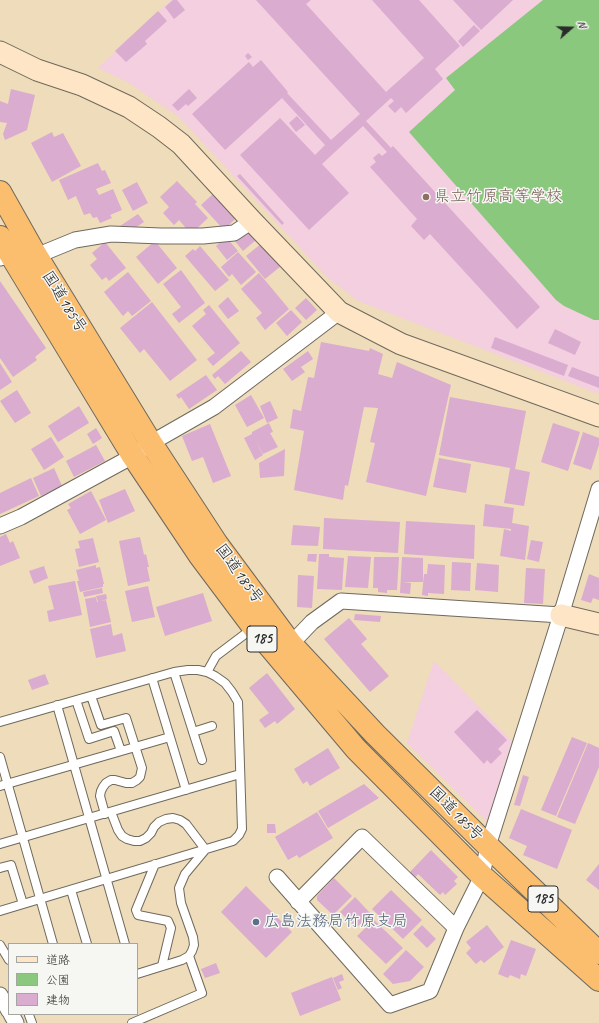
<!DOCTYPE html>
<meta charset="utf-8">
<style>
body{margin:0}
#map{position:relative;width:599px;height:1023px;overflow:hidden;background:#eedcba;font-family:Caveat,"Klee One",sans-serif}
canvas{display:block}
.legend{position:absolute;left:8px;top:943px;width:130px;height:72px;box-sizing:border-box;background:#f6f6f2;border:1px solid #a5a5a2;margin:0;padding:5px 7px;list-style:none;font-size:12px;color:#2b2b2b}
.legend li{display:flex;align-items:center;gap:8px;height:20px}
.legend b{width:20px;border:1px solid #a5a5a2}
.north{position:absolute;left:551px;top:8px;width:40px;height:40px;-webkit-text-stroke:3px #f6f6f2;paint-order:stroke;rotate:70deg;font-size:11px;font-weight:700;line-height:16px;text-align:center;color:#2b2b2b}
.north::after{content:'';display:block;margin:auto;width:14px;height:18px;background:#2b2b2b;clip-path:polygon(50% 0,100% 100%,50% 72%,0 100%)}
</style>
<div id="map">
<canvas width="599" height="1023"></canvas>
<ul class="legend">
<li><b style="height:5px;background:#fde5c5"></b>道路</li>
<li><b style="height:11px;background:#8ac87e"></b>公園</li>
<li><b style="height:11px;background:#daaccf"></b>建物</li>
</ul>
<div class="north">N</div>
</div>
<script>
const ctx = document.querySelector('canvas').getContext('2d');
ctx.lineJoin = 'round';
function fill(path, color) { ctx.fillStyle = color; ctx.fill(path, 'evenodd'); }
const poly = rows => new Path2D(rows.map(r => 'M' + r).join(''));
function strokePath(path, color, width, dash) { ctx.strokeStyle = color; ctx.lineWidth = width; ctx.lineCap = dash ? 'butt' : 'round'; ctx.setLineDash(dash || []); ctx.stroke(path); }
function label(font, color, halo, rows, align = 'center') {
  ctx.font = font + ' Caveat,"Klee One",sans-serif'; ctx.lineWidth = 3; ctx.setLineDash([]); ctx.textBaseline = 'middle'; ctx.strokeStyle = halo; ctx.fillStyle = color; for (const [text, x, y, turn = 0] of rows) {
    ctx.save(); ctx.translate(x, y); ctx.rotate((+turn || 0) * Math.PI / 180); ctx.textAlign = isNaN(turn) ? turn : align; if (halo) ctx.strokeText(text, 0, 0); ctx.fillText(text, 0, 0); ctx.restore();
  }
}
fill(poly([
 [171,0,599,0,599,394,358,301,327,277,179,117,129,83,98,68],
 [434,661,512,741,489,823,407,743]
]), '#f3cfdf');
fill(poly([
 [543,0,599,0,599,320,594,320,564,306,556,300,409,132,455,90,446,78]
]), '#8ac87e');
fill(poly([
 [173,0,177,0,185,10,174,19,165,7],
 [256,0,311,0,306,4,386,92,424,58,372,0,419,0,460,46,435,69,443,79,406,113,401,107,395,113,388,106,394,101,391,98,366,121,391,148,393,146,540,307,517,329,430,234,424,240,411,226,417,219,370,167,376,162,373,158,379,153,382,156,387,152,363,126,322,164,349,193,309,230,240,155,280,118,315,155,325,145,282,98,225,150,192,114,249,62,253,67,261,60,288,92,287,93,331,140,360,114],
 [453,0,513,0,481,30],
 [158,11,167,21,145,41,147,44,126,62,115,51],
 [474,25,480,31,463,47,458,41],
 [248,53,252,57,248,60,245,56],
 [11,89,35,95,27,130,5,140,3,134,7,123,0,122,0,101,8,104],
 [189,89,197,98,188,106,186,104,178,111,172,105],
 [297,116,305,125,296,132,289,123],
 [52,132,54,137,63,133,81,166,52,182,31,143],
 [98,163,102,171,105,170,111,183,96,189,99,195,113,189,122,210,110,215,112,218,100,223,97,217,93,218,90,213,84,215,76,196,68,200,59,180],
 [240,174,284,223,282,225,237,176],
 [177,181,197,202,195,204,208,218,191,234,179,220,174,225,163,213,169,207,160,197],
 [137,182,148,203,133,211,122,190],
 [213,194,235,219,228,226,229,227,225,231,201,205],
 [138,214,144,222,132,230,130,226,120,232,117,228],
 [247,230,256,240,243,251,234,240],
 [226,237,238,251,227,260,216,246],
 [155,241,177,268,158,284,136,257],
 [105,242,126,268,109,281,106,277,102,280,90,265,97,259,92,253],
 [262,243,281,266,265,279,246,256],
 [200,246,229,280,215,291,185,256,193,249,195,251],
 [238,252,256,272,241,285,232,274,229,277,221,267],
 [181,270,205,303,179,323,172,314,181,307,163,284],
 [128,272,151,301,132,316,128,311,123,316,104,292],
 [259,273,289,309,265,330,256,318,262,313,241,289],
 [0,281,46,348,35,357,37,360,13,377,0,358],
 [228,297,239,311,228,319,218,306],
 [306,298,317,310,306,320,295,308],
 [152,302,197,360,170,381,144,349,140,353,120,328],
 [209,305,240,343,213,366,207,359,215,353,192,326,206,314,203,310],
 [291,310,302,322,287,336,276,323],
 [555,329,581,342,575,355,548,343],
 [495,337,568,365,564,376,491,348],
 [321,342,369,351,370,348,383,354,378,374,392,378,397,362,451,385,426,496,366,482,375,443,370,442,378,408,364,407,348,486,345,485,343,500,294,490,304,431,290,428,293,409,301,411,308,377,314,378],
 [241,351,251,362,225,384,218,376,215,379,212,375],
 [308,351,313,359,301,367,305,372,292,381,283,369],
 [0,363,12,382,0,390],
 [572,367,599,377,599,388,568,376],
 [206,375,217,390,189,409,181,397,179,399,176,395],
 [17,390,31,413,15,423,0,401],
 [251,395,264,418,247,427,235,405],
 [450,397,526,411,515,469,530,472,524,506,504,503,510,468,439,455],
 [270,401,278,418,267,423,260,406],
 [79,406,89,423,58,442,48,426],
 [269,423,273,432,270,433,278,447,263,454,256,441,263,455,255,460,244,438,252,434,252,432],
 [553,423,580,432,568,471,541,462],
 [210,424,231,476,213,483,203,457,192,461,182,436],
 [96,428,102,438,93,444,87,434],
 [583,432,599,438,599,445,591,470,573,464],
 [51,437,64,457,44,470,31,449],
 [96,445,105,461,74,477,66,461],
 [285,449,284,476,260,478,259,463],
 [439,458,471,464,466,493,433,487],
 [54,468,62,486,41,496,33,478],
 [31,478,39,496,0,514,0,493],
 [125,489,135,511,108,523,99,500],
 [91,491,106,520,80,534,67,510,71,508,68,504],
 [485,504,514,508,512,523,529,526,525,560,500,556,504,529,511,531,511,529,483,526],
 [324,518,400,522,398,553,323,549],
 [406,521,475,525,474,559,404,554],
 [293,525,320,527,318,546,291,545],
 [6,534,10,543,13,541,20,558,0,566,0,537],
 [140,537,144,555,146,554,149,567,147,567,150,581,128,586,119,541],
 [93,538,99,562,79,567,75,549,80,548,78,541],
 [531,540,543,542,539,562,527,559],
 [308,554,317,554,316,562,307,561],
 [319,554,329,554,329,557,344,558,342,590,317,589],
 [348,556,371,557,368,588,345,587],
 [374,557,399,557,397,590,387,590,387,593,378,592,378,588,373,588],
 [402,557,423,558,423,582,403,582,411,583,410,594,400,593],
 [452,562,471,563,470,591,451,590],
 [477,563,499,565,498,592,475,590],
 [428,564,445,565,444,594,428,593,428,596,422,595,424,574,427,574],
 [96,565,96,568,100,567,104,584,103,584,103,587,80,592,77,581,79,581,76,570],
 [44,566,48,578,34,584,29,571],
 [526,568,545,569,543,604,524,603],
 [589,574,599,578,599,600,593,598,591,603,581,600],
 [298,575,314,576,312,608,297,607],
 [75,581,82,615,49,622,47,611,54,609,48,586],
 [148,586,155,617,132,622,125,591],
 [102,588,103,593,84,597,83,592],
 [203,593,212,621,165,636,156,607],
 [106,594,107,599,101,601,106,600,111,622,90,627,85,599,96,597,97,602,98,602,96,596],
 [355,614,381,616,380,622,354,620],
 [349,618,367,639,361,644,389,676,370,692,324,639],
 [111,624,113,636,122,633,126,651,96,658,90,629],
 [267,673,295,709,277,724,275,721,265,728,259,720,269,713,249,688],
 [45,674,49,684,32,690,28,680],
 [477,710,507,740,498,749,502,753,491,764,487,760,484,764,454,732],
 [572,737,587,743,556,816,541,810],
 [588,743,599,748,599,767,575,824,557,817],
 [328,748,340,768,310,786,307,781,303,784,294,769],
 [523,775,529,777,520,806,514,805],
 [364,784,379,798,328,828,318,811],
 [521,809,572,830,557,869,523,855,527,846,509,838],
 [317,812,333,838,299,858,297,855,288,860,275,837],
 [267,824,275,824,276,833,267,833],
 [431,850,458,877,454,881,457,884,445,895,443,892,440,895,418,874,414,879,409,873],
 [599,864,599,890,586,880],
 [334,878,352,896,333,915,317,900,317,896],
 [246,886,292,932,266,958,221,912],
 [391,890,422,920,403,939,372,909],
 [355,897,371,914,356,928,340,912],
 [374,920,403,948,386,964,357,936],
 [422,925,436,939,427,948,413,934],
 [487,925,504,947,484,963,481,960,476,964,466,953,471,948,466,942],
 [511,940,536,949,526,976,521,974,520,979,510,975,508,978,498,974],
 [406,950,424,967,410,981,393,984,383,974],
 [216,963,220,973,205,978,201,969],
 [342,974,344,980,339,982,342,988,338,990,333,978],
 [332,977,341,1000,300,1016,291,993]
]), '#daaccf');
const lane = poly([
 [174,672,202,760],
 [207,672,216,656,253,628],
 [152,678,186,790],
 [91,696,101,725,126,718,142,768,140,777,137,780,132,783,126,783,115,780,111,780,106,783,103,787,101,791,100,796,105,814],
 [76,700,89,739,114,731,121,751],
 [57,705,125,944],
 [0,722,174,672,188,670,198,670,207,672,215,676,225,683,232,692,238,702,242,829,239,835,233,841,0,911],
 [193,732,212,726],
 [0,757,53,944],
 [0,786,170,737],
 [111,812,118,830,122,836,127,839,134,841,140,841,146,838,151,833,154,827,159,822,166,819,173,818,180,820,186,824,205,849],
 [0,844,240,774],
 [155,864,136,910,138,915,168,921,171,928,162,966],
 [0,868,11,865,23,904],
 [71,890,87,944],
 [0,945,9,960],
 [137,974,182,960,189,956,192,951,194,945,193,937,181,903,179,888,185,874,205,850],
 [29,1014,29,1015,32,1023],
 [132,1023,202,993,189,956]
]);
const street = poly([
 [0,258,11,255,36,256,75,240,111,234,161,236,203,236,234,233,252,221],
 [0,526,21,517,133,456,151,443,214,407,339,312],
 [285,649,291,644,312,622,341,601,561,615],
 [277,877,390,1005,430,991,456,928,482,876,488,846,561,615,599,489],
 [298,902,362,837,456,928],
 [0,995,9,1011],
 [11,1014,16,1023]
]);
const secondary = poly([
 [0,52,37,70,82,85,129,107,159,127,181,144,252,221,339,312,401,344,599,416],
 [561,615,599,624]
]);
const highway = poly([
 [0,192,31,247,151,443,217,544,291,644,375,734,488,846,599,953],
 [0,237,133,456,200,556,254,628,356,749,482,876,599,980]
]);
strokePath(lane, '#6f695d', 10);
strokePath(street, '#6f695d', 17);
strokePath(secondary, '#6f695d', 23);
strokePath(highway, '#6f695d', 24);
strokePath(lane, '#fff', 8);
strokePath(street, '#fff', 15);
strokePath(secondary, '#fde5c5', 21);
strokePath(highway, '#fbbd6e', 22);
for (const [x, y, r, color] of [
 [426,197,4,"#8d6e63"],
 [256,922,4,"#5c6f8a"]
]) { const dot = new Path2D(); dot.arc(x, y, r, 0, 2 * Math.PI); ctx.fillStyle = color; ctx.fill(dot); strokePath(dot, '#f6f6f2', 1.5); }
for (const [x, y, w] of [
 [262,639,30],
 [543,899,30]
]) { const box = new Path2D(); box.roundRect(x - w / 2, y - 13, w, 26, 3); ctx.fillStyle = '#f6f6f2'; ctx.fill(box); strokePath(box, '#2b2b2b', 1); }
label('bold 15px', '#2b2b2b', null, [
 ["185",262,639],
 ["185",543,899]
]);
label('16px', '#785e54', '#f6f6f2', [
 ["県立竹原高等学校",434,197]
], 'left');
label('16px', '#2b2b2b', '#f6f6f2', [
 ["国道185号",64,302,58],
 ["国道185号",239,574,54],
 ["国道185号",456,814,45]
]);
label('16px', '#4e5e75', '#f6f6f2', [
 ["広島法務局竹原支局",264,922]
], 'left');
</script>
